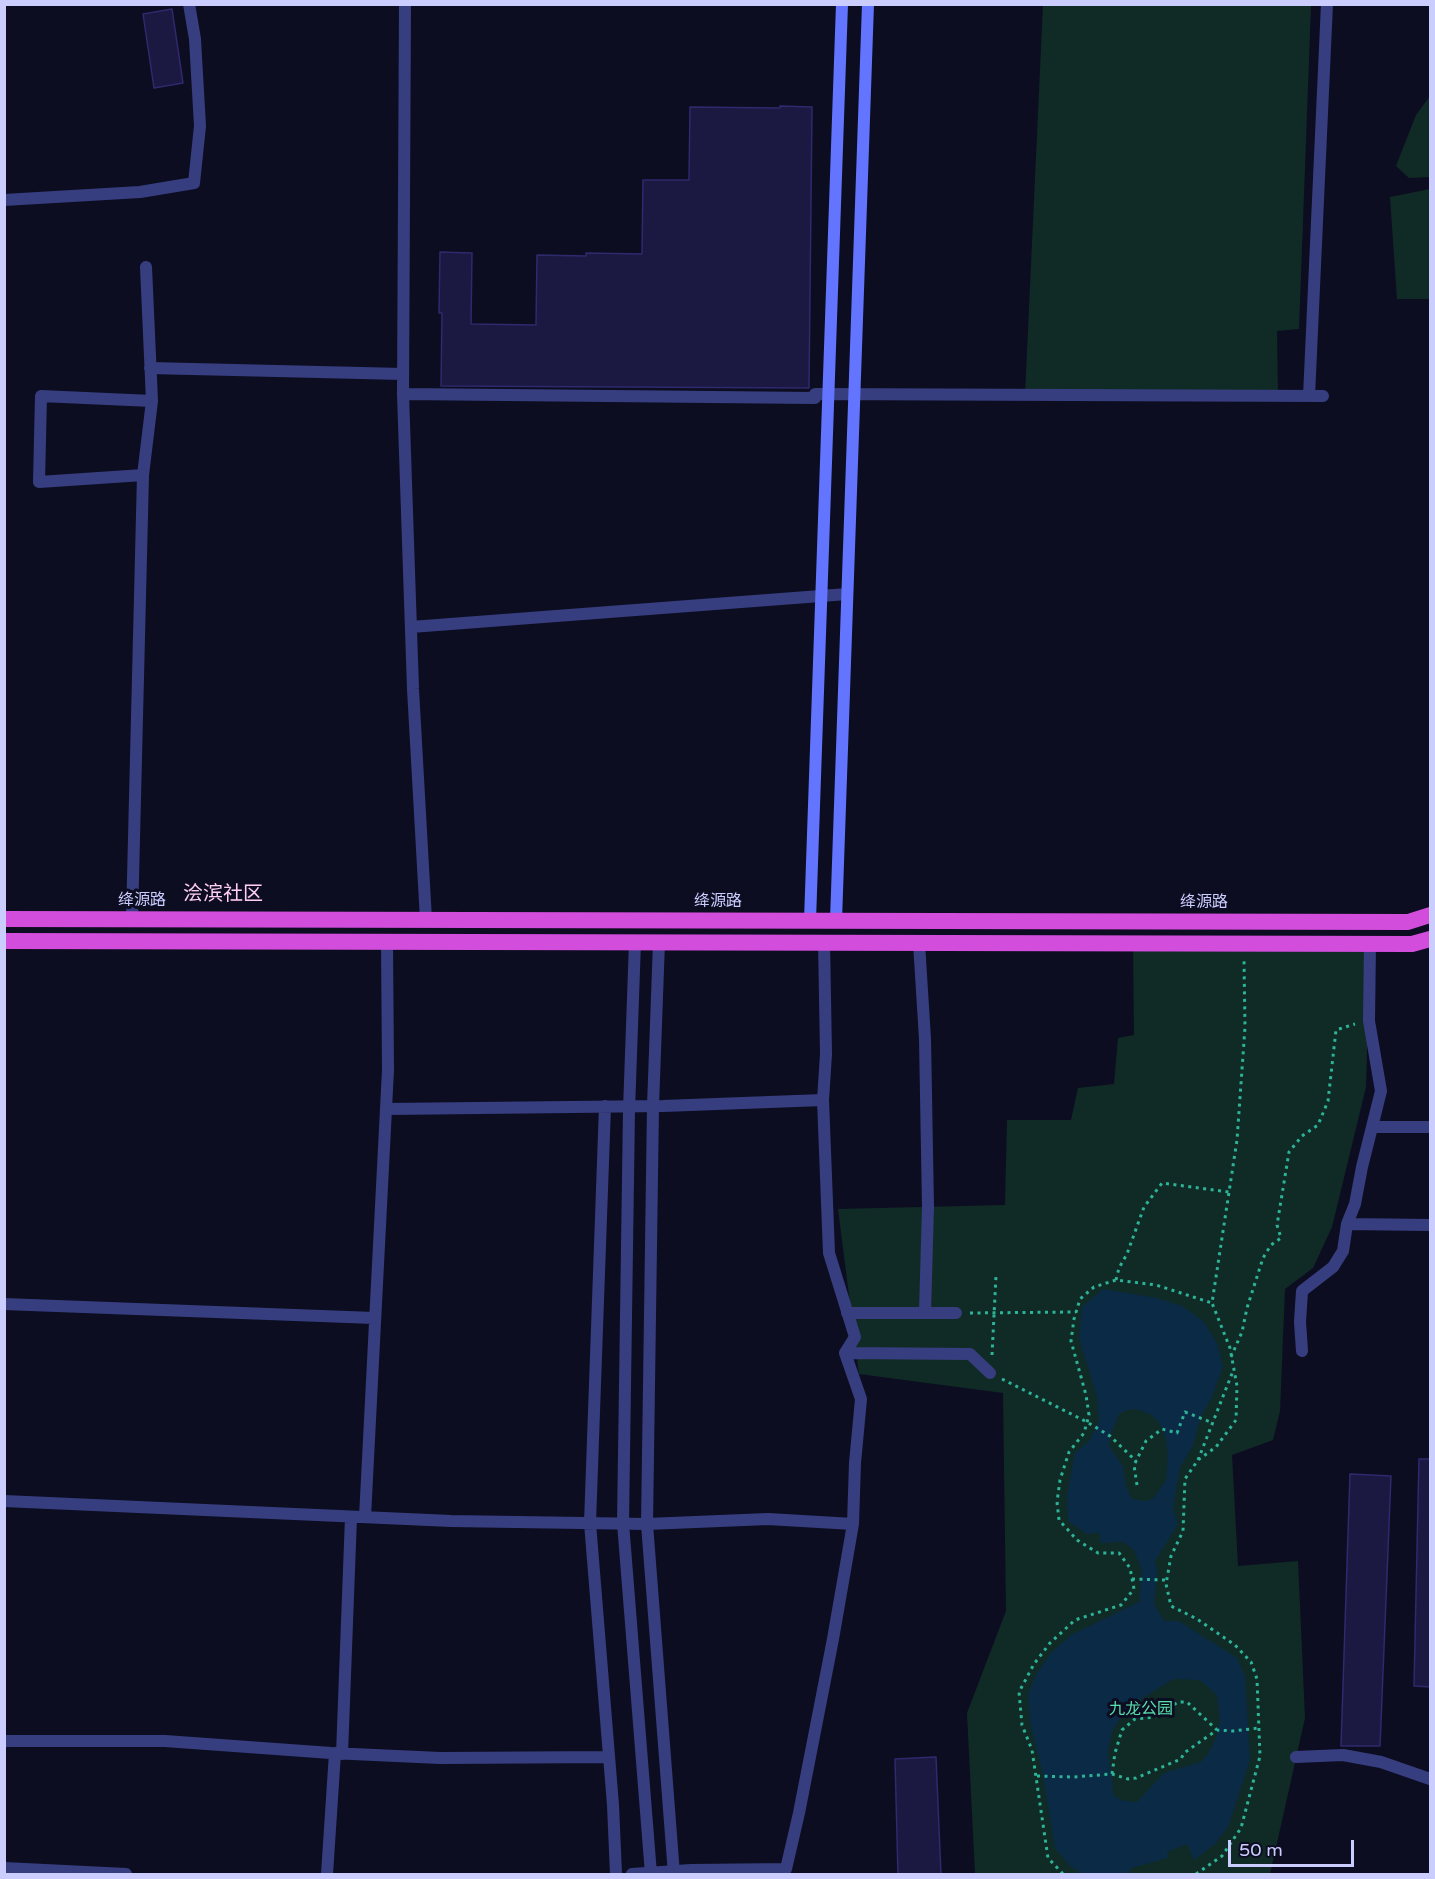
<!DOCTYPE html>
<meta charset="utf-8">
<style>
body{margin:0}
#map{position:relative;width:1435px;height:1879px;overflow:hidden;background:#0d0d21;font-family:"Varela Round",sans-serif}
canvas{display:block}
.frame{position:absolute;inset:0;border:6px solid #cccdff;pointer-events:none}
.scale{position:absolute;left:1228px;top:1840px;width:126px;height:27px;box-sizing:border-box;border:3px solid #cccdff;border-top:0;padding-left:8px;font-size:18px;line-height:21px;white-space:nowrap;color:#cccdff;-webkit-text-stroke:4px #0d0d21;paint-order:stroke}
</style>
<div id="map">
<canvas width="1435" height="1879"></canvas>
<div class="frame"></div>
<div class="scale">50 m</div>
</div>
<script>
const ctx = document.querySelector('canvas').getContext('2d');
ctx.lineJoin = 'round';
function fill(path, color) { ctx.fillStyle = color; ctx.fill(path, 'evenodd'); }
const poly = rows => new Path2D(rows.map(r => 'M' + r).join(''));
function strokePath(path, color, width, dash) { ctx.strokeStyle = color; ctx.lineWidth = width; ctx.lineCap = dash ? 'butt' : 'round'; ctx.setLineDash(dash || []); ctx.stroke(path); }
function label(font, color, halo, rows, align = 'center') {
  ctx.font = font + ' "Varela Round","Noto Sans SC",sans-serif'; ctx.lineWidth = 6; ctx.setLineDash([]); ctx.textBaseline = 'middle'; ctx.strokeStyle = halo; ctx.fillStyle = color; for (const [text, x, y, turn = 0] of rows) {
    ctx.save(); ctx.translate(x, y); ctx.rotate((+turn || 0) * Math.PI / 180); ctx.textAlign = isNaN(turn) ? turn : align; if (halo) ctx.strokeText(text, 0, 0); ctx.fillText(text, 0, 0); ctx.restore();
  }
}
fill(poly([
 [1043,5,1311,5,1299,329,1277,331,1278,396,1025,395],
 [1430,96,1430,177,1409,178,1396,166,1416,115],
 [1430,189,1430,299,1397,299,1390,197],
 [1133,944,1370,944,1366,1087,1332,1227,1313,1268,1285,1289,1280,1411,1273,1440,1232,1455,1238,1566,1298,1561,1305,1718,1270,1874,975,1874,967,1713,1006,1611,1003,1393,859,1374,838,1209,1005,1205,1007,1120,1071,1120,1078,1088,1114,1084,1118,1038,1134,1035]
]), '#102b26');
fill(poly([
 [1103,1289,1157,1298,1182,1306,1203,1321,1217,1343,1223,1367,1212,1397,1200,1418,1194,1443,1180,1468,1173,1508,1178,1524,1155,1561,1157,1571,1154,1604,1164,1621,1179,1621,1237,1658,1245,1676,1250,1760,1228,1827,1214,1845,1194,1860,1187,1844,1167,1852,1168,1858,1131,1868,1128,1874,1083,1874,1070,1866,1055,1848,1042,1771,1030,1722,1028,1694,1037,1673,1051,1653,1071,1635,1139,1602,1142,1570,1134,1550,1123,1542,1100,1543,1100,1533,1087,1534,1068,1521,1067,1495,1075,1453,1090,1440,1099,1420,1097,1397,1079,1338,1082,1307],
 [1136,1409,1150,1414,1159,1422,1166,1439,1168,1456,1166,1480,1153,1499,1146,1501,1132,1499,1126,1486,1123,1466,1109,1446,1110,1436,1119,1414,1127,1410],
 [1173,1679,1200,1680,1217,1695,1220,1720,1216,1738,1208,1754,1201,1762,1164,1773,1137,1802,1124,1801,1114,1796,1108,1753,1112,1731,1127,1708]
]), '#0b2a46');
const building = poly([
 [172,9,183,83,154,88,143,14,172,9],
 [780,106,812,107,809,388,441,386,442,313,439,313,440,252,472,253,471,324,536,325,537,255,586,256,586,253,642,254,643,180,689,180,690,107,780,108,780,106],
 [1419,1459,1431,1459,1431,1687,1414,1686,1419,1459],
 [1350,1474,1391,1476,1380,1746,1341,1746,1350,1474],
 [936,1757,941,1875,898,1875,895,1759,936,1757]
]);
fill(building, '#1b1842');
strokePath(building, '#2e2a6e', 1.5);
strokePath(poly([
 [1116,1280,1119,1268,1127,1254,1144,1207,1162,1183,1229,1192],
 [970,1313,1076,1312],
 [992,1355,996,1276],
 [1231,1357,1242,1332,1247,1308,1263,1258,1271,1245,1281,1238,1277,1225,1289,1152,1302,1136,1318,1125,1328,1101,1336,1030,1355,1024],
 [1002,1379,1087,1422,1110,1436,1136,1461],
 [1198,1460,1233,1371],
 [1137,1485,1134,1465,1146,1441,1162,1429,1177,1433,1185,1412,1213,1423],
 [1132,1579,1166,1580],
 [1112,1774,1115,1753,1122,1730,1135,1719,1155,1717,1178,1702,1187,1702,1217,1730],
 [1037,1776,1073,1777,1112,1774,1128,1779,1136,1778,1181,1759,1184,1753,1217,1730,1233,1731,1259,1728],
 [1063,1874,1048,1858,1032,1750,1022,1725,1019,1692,1034,1664,1050,1643,1075,1620,1121,1605,1134,1589,1130,1568,1119,1553,1098,1553,1077,1540,1059,1520,1057,1502,1060,1480,1069,1452,1084,1433,1089,1415,1086,1395,1071,1341,1074,1319,1080,1299,1094,1287,1116,1280,1156,1285,1212,1303],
 [1196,1874,1222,1856,1241,1828,1260,1756,1257,1679,1251,1662,1235,1645,1197,1619,1171,1606,1166,1584,1171,1556,1183,1531,1185,1479,1198,1460,1216,1447,1236,1420,1237,1386,1230,1348,1212,1303,1237,1140,1245,1027,1244,960]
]), '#2cb398', 3, [3, 4.5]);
strokePath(poly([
 [405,4,403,394,413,689,426,920],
 [4,200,140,192,194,183,200,126,195,39,189,4],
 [150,368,403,374],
 [403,394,815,398],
 [815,394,1323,396],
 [1309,396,1327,4],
 [143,475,152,401],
 [411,627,847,594],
 [132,919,143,475,39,482,41,396,152,401,146,267],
 [919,943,925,1039,928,1207,925,1312],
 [605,1106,590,1523,613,1805,616,1874],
 [386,1109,663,1106,823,1100],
 [1372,1127,1430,1127],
 [1347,1224,1430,1225],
 [4,1304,374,1318],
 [847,1313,956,1313],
 [1302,1351,1300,1322,1302,1291,1333,1267,1343,1251,1347,1224,1355,1204,1362,1167,1381,1091,1369,1021,1370,944],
 [845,1353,970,1354,990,1373],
 [4,1501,451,1521,647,1524,768,1519,853,1524],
 [365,1517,388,1070,387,942],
 [4,1741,165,1741,331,1753,440,1758,609,1757],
 [342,1754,351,1517],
 [1296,1757,1343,1755,1381,1762,1430,1779],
 [4,1868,126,1874],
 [327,1874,335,1753],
 [632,1874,691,1870,786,1869,799,1813,833,1639,853,1524,855,1463,861,1399,845,1353,855,1337,829,1253,823,1100,826,1054,824,941]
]), '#373e80', 12);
strokePath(poly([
 [635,942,629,1110,623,1523,651,1874],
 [659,942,653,1106,647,1524,674,1874]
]), '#373e80', 12);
strokePath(poly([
 [810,920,842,4],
 [836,920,868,4]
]), '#6375ff', 12);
strokePath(poly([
 [4,919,1408,922,1430,915],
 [4,941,1412,944,1430,939]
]), '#d34ddc', 16);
label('16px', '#cccdff', '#0d0d21', [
 ["绛源路",142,901],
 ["绛源路",718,902],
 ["绛源路",1204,903]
]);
label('16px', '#57e0ab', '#0d0d21', [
 ["九龙公园",1141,1710]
]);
label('20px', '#ffcef4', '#0d0d21', [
 ["浍滨社区",223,895]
]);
</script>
